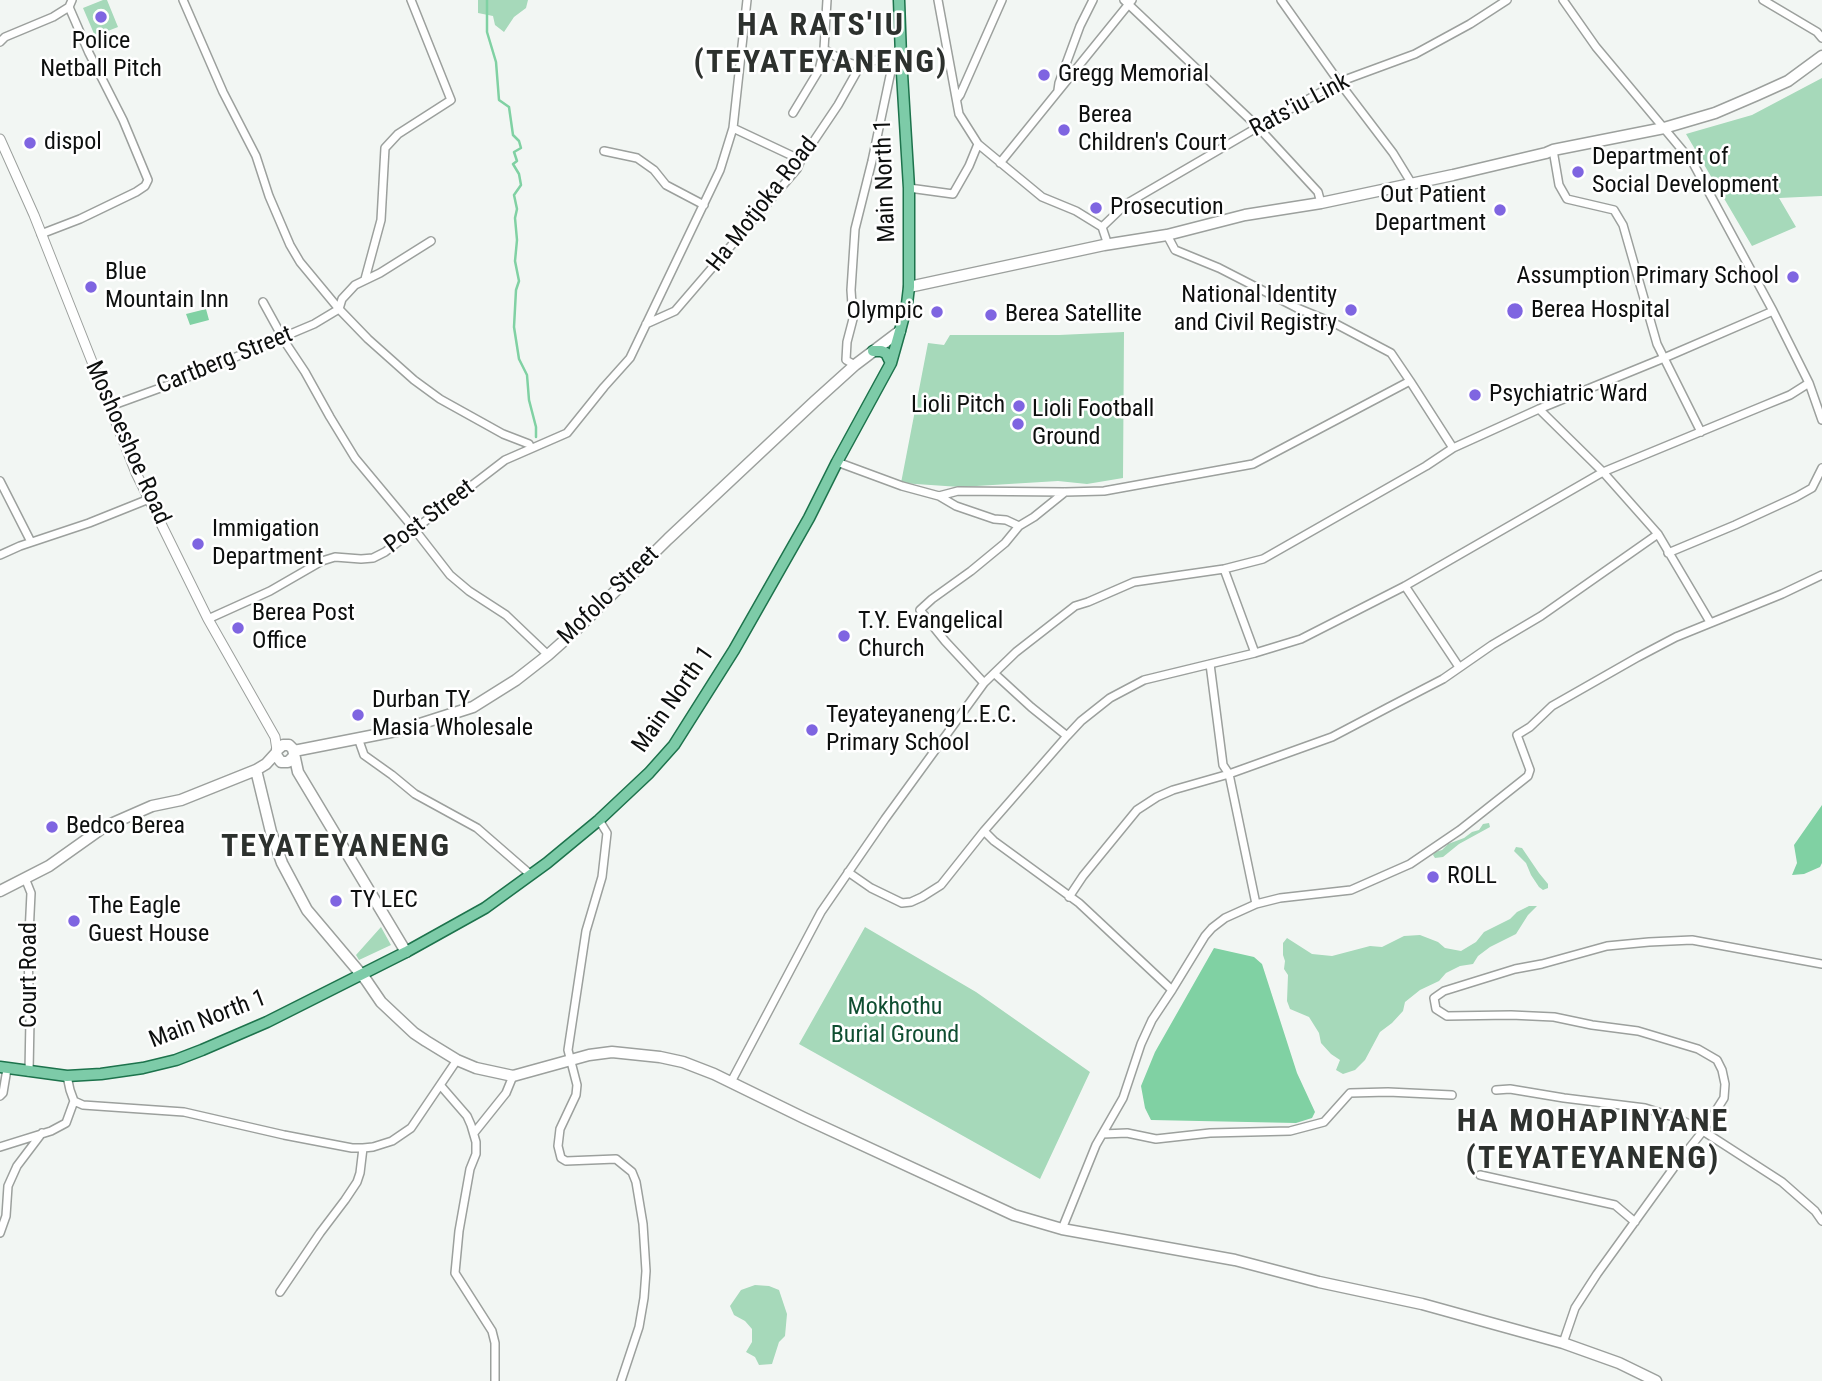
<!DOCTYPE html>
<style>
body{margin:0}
canvas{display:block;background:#f2f6f3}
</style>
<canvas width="1822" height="1381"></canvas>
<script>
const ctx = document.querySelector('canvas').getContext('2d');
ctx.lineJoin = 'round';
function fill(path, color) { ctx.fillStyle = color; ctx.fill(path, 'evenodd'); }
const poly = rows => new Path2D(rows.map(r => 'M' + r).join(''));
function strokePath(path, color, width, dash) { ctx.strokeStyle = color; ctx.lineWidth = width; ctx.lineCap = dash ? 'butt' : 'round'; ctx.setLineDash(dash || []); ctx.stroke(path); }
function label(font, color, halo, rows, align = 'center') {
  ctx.font = font + ' "Roboto Condensed",sans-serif'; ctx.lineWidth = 5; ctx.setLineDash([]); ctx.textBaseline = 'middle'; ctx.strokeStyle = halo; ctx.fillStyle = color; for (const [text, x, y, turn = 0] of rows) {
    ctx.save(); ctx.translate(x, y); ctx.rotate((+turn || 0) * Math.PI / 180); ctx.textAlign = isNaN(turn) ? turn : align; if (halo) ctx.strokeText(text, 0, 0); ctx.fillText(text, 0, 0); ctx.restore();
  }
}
fill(poly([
 [103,0,107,0,118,27,95,36,83,8],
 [478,0,528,0,526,8,514,17,504,32,495,25,493,16,478,13],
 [1822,78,1822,196,1779,198,1796,227,1752,246,1686,134,1752,115],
 [1124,332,1123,478,1087,484,1058,481,960,487,901,483,928,343,944,345,950,335,1059,335],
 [1489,823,1490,827,1459,844,1443,857,1435,858,1433,855,1435,852,1442,850,1448,844,1464,838,1472,832,1479,830,1483,824],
 [1516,847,1522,848,1539,873,1548,884,1548,888,1543,890,1539,887,1531,875,1526,863,1514,851],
 [1529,906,1537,906,1528,915,1516,934,1490,947,1478,956,1473,964,1460,966,1446,973,1439,981,1420,990,1405,1002,1403,1011,1392,1023,1380,1032,1365,1060,1355,1070,1343,1074,1336,1070,1340,1060,1331,1054,1321,1043,1319,1033,1309,1017,1290,1009,1287,1001,1288,975,1284,969,1285,961,1283,955,1283,943,1287,938,1312,954,1332,956,1370,946,1382,947,1404,936,1420,935,1438,942,1445,948,1461,951,1476,942,1484,932,1510,919,1517,912],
 [381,927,391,945,359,960,356,955],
 [865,927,976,992,1090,1072,1040,1179,799,1044],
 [755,1285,769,1286,779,1290,787,1314,785,1336,779,1342,772,1364,759,1365,755,1357,746,1352,752,1342,752,1329,745,1321,734,1315,730,1306,741,1290]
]), '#a6d9ba');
fill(poly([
 [206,309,209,320,190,325,186,314],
 [1822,805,1822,863,1820,867,1804,874,1792,875,1797,863,1794,845],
 [1214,948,1254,957,1262,964,1297,1073,1315,1112,1312,1118,1296,1123,1151,1120,1145,1108,1141,1086,1155,1052]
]), '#80d1a3');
strokePath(poly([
 [487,0,487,32,496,62,499,100,509,107,513,135,519,141,521,148,514,152,517,161,513,164,519,174,521,185,514,195,517,209,515,218,517,240,515,261,519,281,516,290,514,327,519,359,527,375,529,400,536,427,536,437]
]), '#80d1a3', 2.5);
const minor = poly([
 [183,0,223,92,256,156,269,196,290,245,300,262,339,309,368,339,414,380,440,399,503,434,529,444,531,448],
 [938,0,959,114,978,144,1042,197,1076,211,1102,227,1108,245],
 [1124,0,1258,127,1318,192,1321,203],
 [1281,0,1339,82,1393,153,1412,184],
 [1563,0,1596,47,1693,163,1773,311,1809,383,1822,420],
 [1763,0,1817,32,1822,38],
 [0,42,5,37,53,17,69,7,72,0],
 [824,49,843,61,860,66],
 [1058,90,1059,83,1080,26,1093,0],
 [957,99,960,95,1002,0],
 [793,113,819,70,824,49,827,0],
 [733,128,801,160],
 [1553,150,1559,185,1567,199,1614,210,1623,225,1657,344,1701,432],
 [604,151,637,158,654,170,666,185,704,205],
 [1000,163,1132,0],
 [909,188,953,194,969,166,978,144],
 [1102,227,1126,204,1258,127,1339,82,1415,54,1470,24,1507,0],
 [41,234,80,219,136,192,145,186,148,180,123,120,89,53,69,7],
 [1167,235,1175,250,1219,268,1297,308,1336,324,1391,353,1410,381,1453,448],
 [365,279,381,220,385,148,398,134,451,100,411,0],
 [263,302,285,342,305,372,330,417,355,458,415,530,450,575,469,591,506,615,548,655],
 [646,324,675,311,797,169,801,160,838,105,860,66,870,61,901,57],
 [855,365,846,360,847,342,853,319,851,290,855,229,872,161,894,57],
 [108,407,174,383,314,324,339,309,342,299,355,285,380,273,431,241],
 [1539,409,1603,472,1658,534,1710,622],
 [837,462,902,486,939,496,958,491,1064,492],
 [0,481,31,542],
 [939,496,956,506,994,519,1006,520,1019,526],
 [1668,553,1735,525,1796,497,1812,488,1822,468],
 [0,555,20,546,89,523,149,499],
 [1224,569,1255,653],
 [1405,586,1459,667],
 [208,619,270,591,322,561,335,557,361,559,373,558,385,552,505,460,567,433,604,387,630,358,720,170,733,128,747,0],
 [1210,664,1222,757,1223,765,1229,774,1256,904],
 [995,674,1031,707,1067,736],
 [984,683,945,641,920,610,932,599,971,571,1005,543,1019,526,1034,517,1065,492,1104,491,1253,464,1410,381],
 [358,738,364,755,392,775,415,794,477,828,531,875],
 [599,820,607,833,602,877,586,931,568,1050,577,1085,576,1095,560,1129,558,1146,561,1158,566,1161,616,1159,632,1172,636,1182,643,1224,646,1271,644,1298,639,1327,621,1381],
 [984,831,994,841,1079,903,1172,990],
 [848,872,871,888,902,903,911,902,922,897,941,885,984,831,1067,736,1081,721,1110,698,1144,680,1255,653,1301,639,1405,586,1603,472,1763,406,1790,395,1809,383],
 [25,878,31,893,28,955,30,1019,29,1072],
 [1069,897,1083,876,1137,810,1157,797,1173,790,1229,774,1332,737,1389,707,1443,679,1492,645,1541,616,1658,534],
 [67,1076,70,1090,74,1101,83,1105,184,1112,284,1135,352,1148,363,1148,373,1147,392,1141,411,1128,457,1060],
 [731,1082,821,912,885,819,984,683,1016,652,1075,606,1088,602,1134,582,1224,569,1263,559,1426,466,1453,448,1539,409,1664,358,1773,311],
 [441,1086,467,1116,471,1125,476,1142,476,1154,470,1169,459,1231,455,1273,492,1331,495,1343,495,1381],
 [1496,1090,1510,1089,1564,1098,1645,1108,1677,1118,1703,1131,1782,1182,1815,1211,1822,1221],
 [0,1096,3,1093,7,1069],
 [474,1133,506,1093,513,1076],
 [1103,1134,1127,1133,1156,1139,1210,1133,1290,1131,1324,1122,1350,1093,1388,1092,1452,1095],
 [0,1147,51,1131,66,1123,74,1101],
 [1480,1175,1615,1205,1635,1222],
 [1062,1229,1096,1145,1123,1098,1141,1044,1152,1020,1172,990,1205,936,1212,928,1225,918,1256,904,1280,898,1351,890,1410,864,1460,830,1528,776,1530,770,1517,735,1530,727,1552,706,1638,657,1676,637,1782,594,1822,575],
 [0,1233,6,1216,8,1186,17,1166,42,1133],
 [280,1292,320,1233,345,1200,357,1182,360,1173,363,1148],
 [1563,1343,1575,1308,1597,1274,1675,1166,1703,1131,1724,1098,1725,1084,1722,1070,1717,1060,1698,1049,1638,1031,1592,1025,1554,1017,1511,1015,1447,1016,1436,1009,1434,998,1444,991,1515,969,1542,964,1607,946,1649,942,1692,940,1822,964]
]);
const tertiary = poly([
 [0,139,34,215,136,473,208,619,275,737,277,750]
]);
const secondary = poly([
 [909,287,1104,245,1167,235,1245,215,1321,203,1453,175,1546,153,1553,150,1664,128,1715,113,1757,95,1788,81,1822,56],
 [294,751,401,730,473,707,516,680,548,655,576,630,668,539,814,402,855,365,900,331],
 [294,756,288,762,281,762,276,755,277,750,283,745,289,745,293,749,298,772,406,952],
 [256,770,271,832,282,863,307,910,366,980,381,1002,414,1033,426,1041,457,1060,476,1068,513,1076,589,1055,612,1052,660,1057,683,1062,714,1074,804,1118,1014,1215,1062,1229,1235,1260,1319,1282,1422,1304,1563,1343,1619,1363,1656,1381],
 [0,891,49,866,104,827,152,806,181,800,256,770,266,764,276,753]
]);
const primary = poly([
 [873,351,881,351,886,353,891,363],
 [0,1067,67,1076,101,1074,143,1068,176,1060,202,1050,267,1022,406,952,485,908,547,863,599,820,649,773,674,745,734,650,809,518,837,462,891,363,900,331,907,304,909,287,909,188,901,57,899,0]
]);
strokePath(minor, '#9ca09d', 10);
strokePath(tertiary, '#9ca09d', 11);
strokePath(secondary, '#9ca09d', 13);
strokePath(primary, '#1d734c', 13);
strokePath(minor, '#fff', 7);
strokePath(tertiary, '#fff', 9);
strokePath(secondary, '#fff', 10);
strokePath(primary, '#7dcba8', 10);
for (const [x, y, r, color] of [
 [101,17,7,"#7f65e1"],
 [1044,75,7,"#7f65e1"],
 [1064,130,7,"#7f65e1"],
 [30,143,7,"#7f65e1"],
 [1578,172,7,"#7f65e1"],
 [1096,208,7,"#7f65e1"],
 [1500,210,7,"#7f65e1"],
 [1793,277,7,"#7f65e1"],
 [91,287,7,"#7f65e1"],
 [1351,310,7,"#7f65e1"],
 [1515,311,9,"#7f65e1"],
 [937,312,7,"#7f65e1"],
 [991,315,7,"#7f65e1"],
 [1475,395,7,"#7f65e1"],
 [1019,406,7,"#7f65e1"],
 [1018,424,7,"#7f65e1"],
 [198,544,7,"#7f65e1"],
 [238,628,7,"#7f65e1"],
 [844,636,7,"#7f65e1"],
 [358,715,7,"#7f65e1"],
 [812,730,7,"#7f65e1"],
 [52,827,7,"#7f65e1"],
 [1433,877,7,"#7f65e1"],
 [336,901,7,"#7f65e1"],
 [74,921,7,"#7f65e1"]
]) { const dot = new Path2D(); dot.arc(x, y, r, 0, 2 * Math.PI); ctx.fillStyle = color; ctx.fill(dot); strokePath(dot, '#fff', 2.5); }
label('24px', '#0d0f0e', '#fff', [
 ["Police",101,42,"center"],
 ["Netball Pitch",101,70,"center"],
 ["Gregg Memorial",1058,75],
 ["Berea",1078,116],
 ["Children's Court",1078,144],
 ["dispol",44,143],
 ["Department of",1592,158],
 ["Social Development",1592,186],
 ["Out Patient",1486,196,"right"],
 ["Department",1486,224,"right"],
 ["Prosecution",1110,208],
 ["Blue",105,273],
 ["Mountain Inn",105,301],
 ["Assumption Primary School",1779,277,"right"],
 ["National Identity",1337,296,"right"],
 ["and Civil Registry",1337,324,"right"],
 ["Berea Hospital",1531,311],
 ["Olympic",923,312,"right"],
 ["Berea Satellite",1005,315],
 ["Psychiatric Ward",1489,395],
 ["Lioli Pitch",1005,406,"right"],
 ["Lioli Football",1032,410],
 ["Ground",1032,438],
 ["Immigation",212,530],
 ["Department",212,558],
 ["Berea Post",252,614],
 ["Office",252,642],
 ["T.Y. Evangelical",858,622],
 ["Church",858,650],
 ["Durban TY",372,701],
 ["Masia Wholesale",372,729],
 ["Teyateyaneng L.E.C.",826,716],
 ["Primary School",826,744],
 ["Bedco Berea",66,827],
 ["ROLL",1447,877],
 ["TY LEC",350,901],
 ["The Eagle",88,907],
 ["Guest House",88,935]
], 'left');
label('24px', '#0d0f0e', '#fff', [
 ["Rats'iu Link",1300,106,-28],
 ["Main North 1",886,181,-92],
 ["Ha Motjoka Road",763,205,-52],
 ["Cartberg Street",225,361,-22],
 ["Moshoeshoe Road",127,443,66],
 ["Post Street",430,517,-37],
 ["Mofolo Street",609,596,-44],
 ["Main North 1",674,700,-55],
 ["Court Road",30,975,-90],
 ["Main North 1",208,1020,-21]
]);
label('24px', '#0f4e31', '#fff', [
 ["Mokhothu",895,1008],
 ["Burial Ground",895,1036]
]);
ctx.letterSpacing = '2px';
label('bold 32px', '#2d312e', '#fff', [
 ["HA RATS'IU",821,27],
 ["(TEYATEYANENG)",821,64],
 ["TEYATEYANENG",336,848],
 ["HA MOHAPINYANE",1593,1123],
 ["(TEYATEYANENG)",1593,1160]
]);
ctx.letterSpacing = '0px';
</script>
